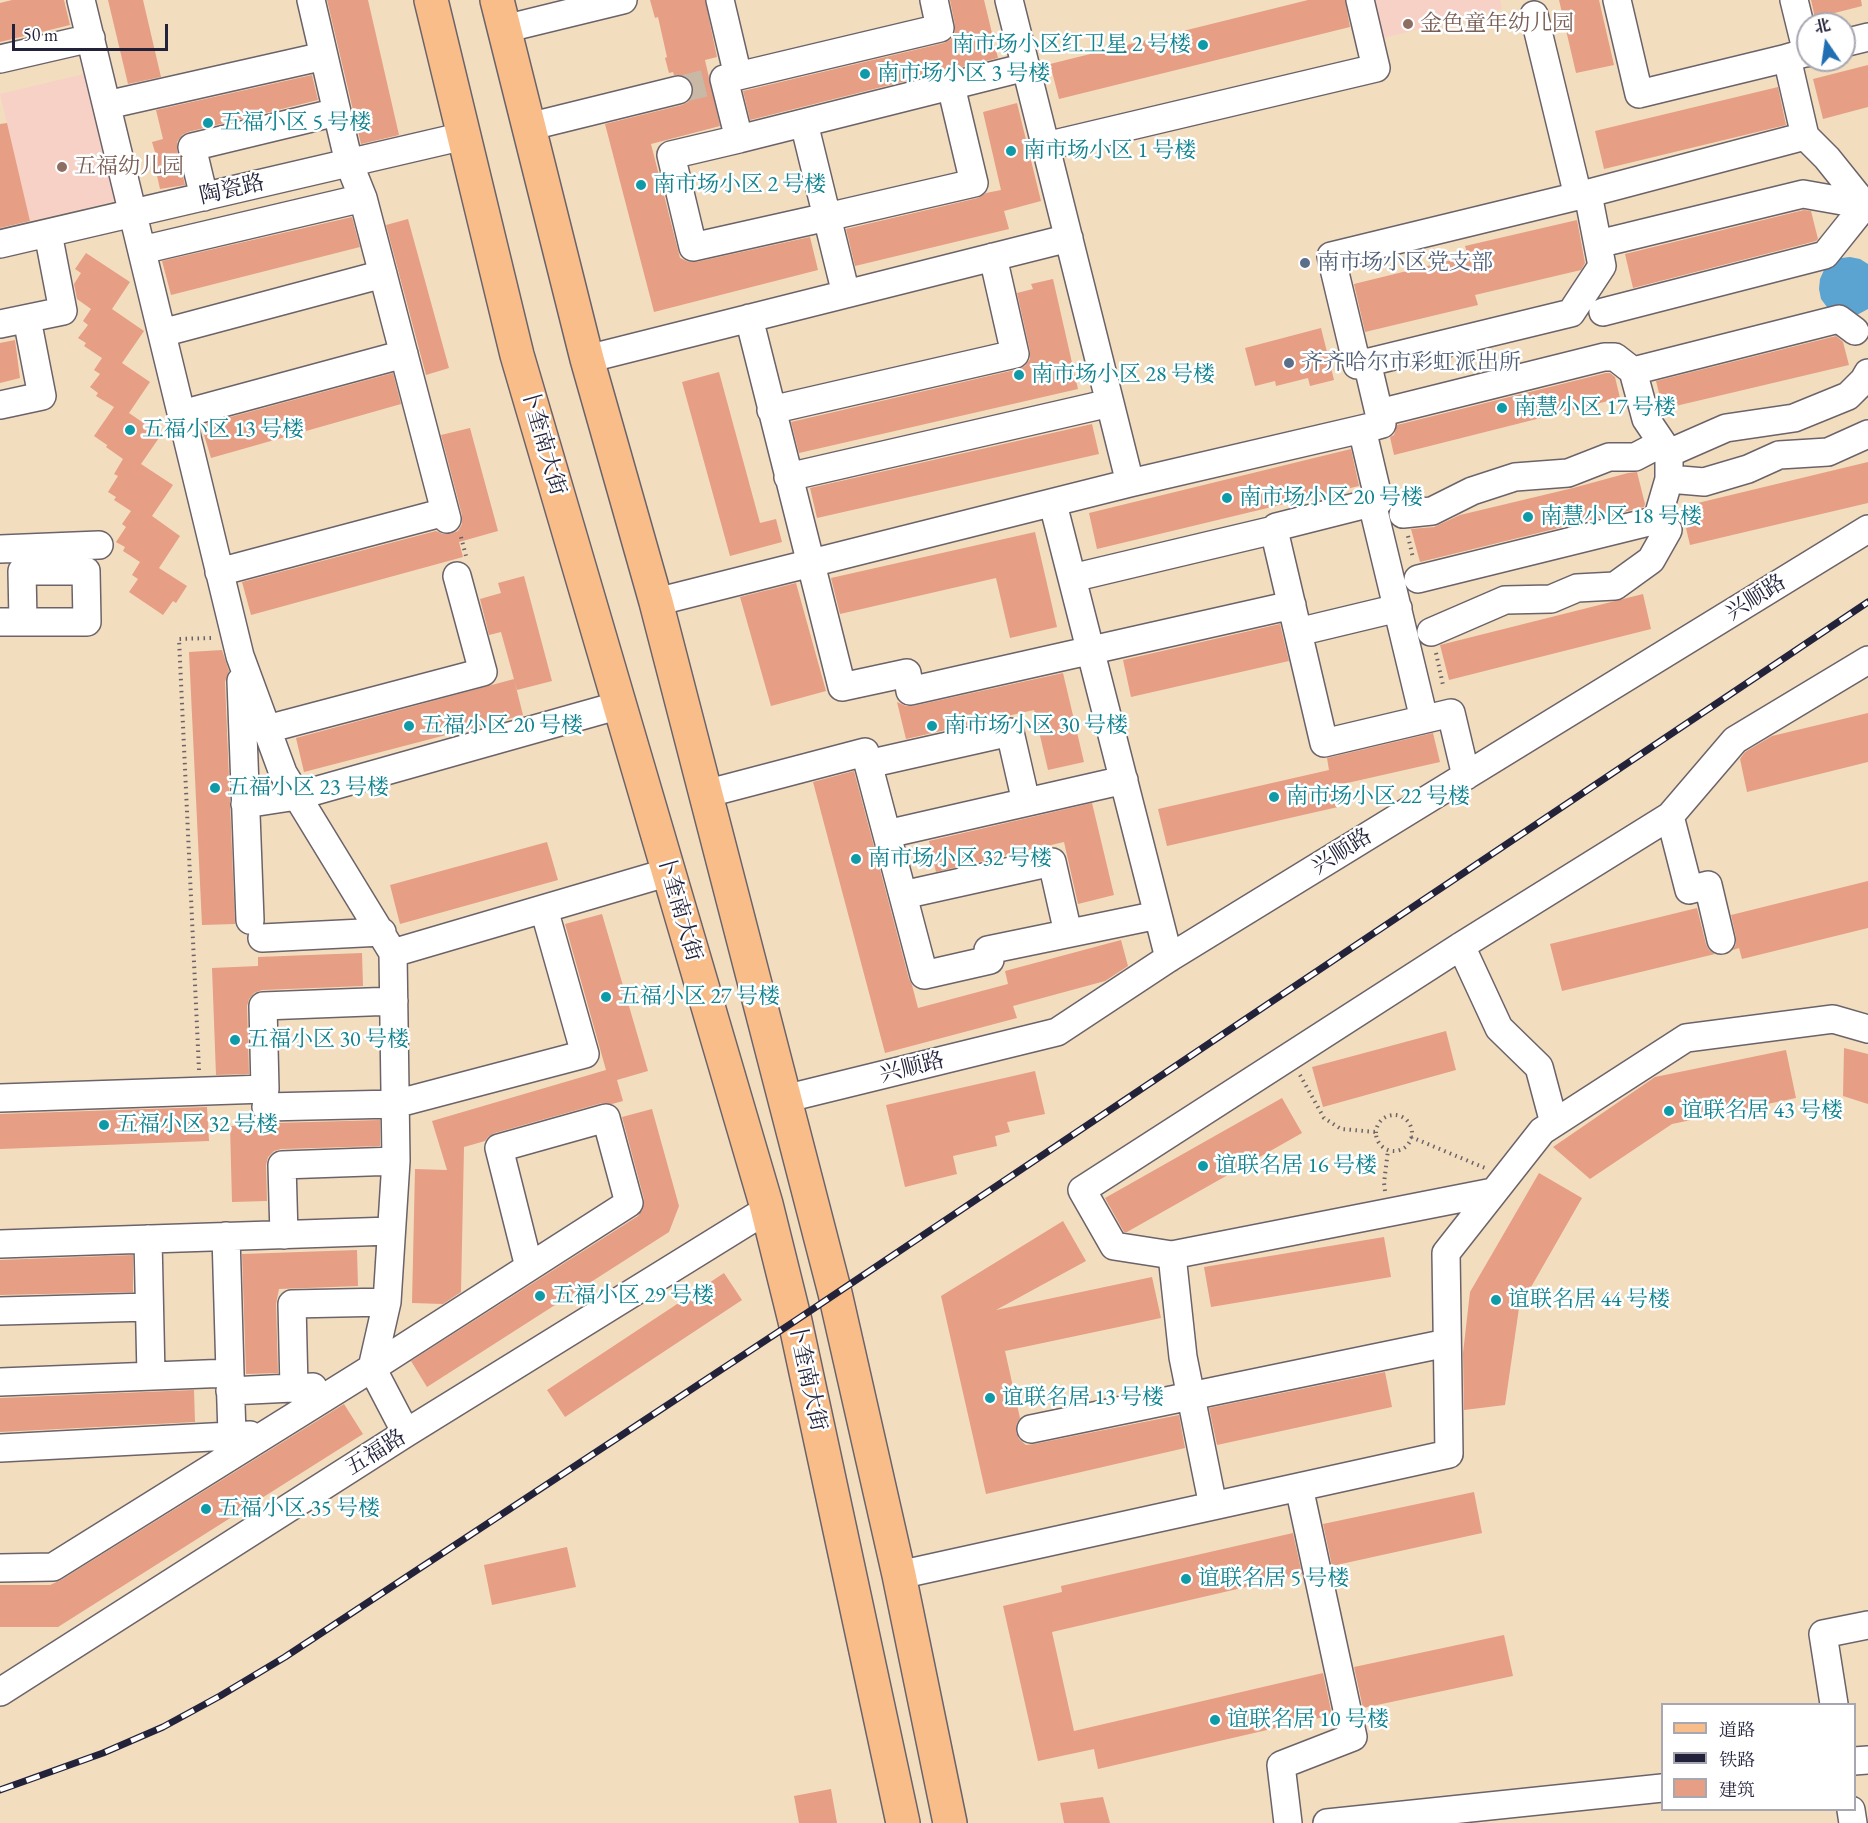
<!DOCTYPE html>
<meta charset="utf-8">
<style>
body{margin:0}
#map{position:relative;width:1868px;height:1823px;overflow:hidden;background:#f3ddbf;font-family:"EB Garamond","Noto Serif SC",serif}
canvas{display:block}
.legend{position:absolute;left:1661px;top:1703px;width:195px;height:108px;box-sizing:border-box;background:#fff;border:2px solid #a7a7b1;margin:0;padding:8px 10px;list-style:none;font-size:18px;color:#22223b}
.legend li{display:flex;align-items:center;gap:12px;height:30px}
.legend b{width:30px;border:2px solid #a7a7b1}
.north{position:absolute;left:1796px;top:12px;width:60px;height:60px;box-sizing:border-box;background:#fff;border:2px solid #a7a7b1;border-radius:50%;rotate:347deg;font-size:16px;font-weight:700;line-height:24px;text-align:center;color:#22223b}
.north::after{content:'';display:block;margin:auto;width:21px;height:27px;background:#1f6fb2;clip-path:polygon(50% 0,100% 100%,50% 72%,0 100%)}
.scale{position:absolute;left:12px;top:24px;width:156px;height:27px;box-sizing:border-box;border:3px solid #22223b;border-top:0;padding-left:8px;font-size:18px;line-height:21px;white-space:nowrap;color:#22223b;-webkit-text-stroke:4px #fff;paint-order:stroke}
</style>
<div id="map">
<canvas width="1868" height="1823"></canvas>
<ul class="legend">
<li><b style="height:8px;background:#f8bd89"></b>道路</li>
<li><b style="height:8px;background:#22223b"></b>铁路</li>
<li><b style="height:16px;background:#e69e84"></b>建筑</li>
</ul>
<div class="north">北</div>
<div class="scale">50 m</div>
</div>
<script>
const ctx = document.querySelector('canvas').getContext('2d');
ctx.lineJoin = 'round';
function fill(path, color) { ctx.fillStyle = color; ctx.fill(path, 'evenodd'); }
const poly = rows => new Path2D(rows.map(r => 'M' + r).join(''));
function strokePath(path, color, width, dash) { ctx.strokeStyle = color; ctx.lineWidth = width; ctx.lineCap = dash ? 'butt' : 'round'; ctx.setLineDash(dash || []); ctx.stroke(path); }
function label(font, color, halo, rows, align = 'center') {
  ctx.font = font + ' "EB Garamond","Noto Serif SC",serif'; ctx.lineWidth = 5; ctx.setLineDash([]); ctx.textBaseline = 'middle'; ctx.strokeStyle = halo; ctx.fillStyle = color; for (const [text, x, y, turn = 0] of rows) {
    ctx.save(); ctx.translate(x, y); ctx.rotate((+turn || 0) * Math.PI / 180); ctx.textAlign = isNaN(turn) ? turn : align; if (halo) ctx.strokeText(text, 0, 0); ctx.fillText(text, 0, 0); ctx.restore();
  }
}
fill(poly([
 [1369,0,1500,0,1502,9,1379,39],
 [84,74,115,201,30,221,0,94]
]), '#f7d1c6');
fill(poly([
 [1850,257,1860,259,1868,264,1868,309,1855,316,1835,314,1827,307,1821,299,1819,289,1820,279,1824,270,1831,262,1841,258]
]), '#5ba4d2');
fill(poly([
 [12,0,64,0,70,25,0,42,0,3],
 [108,0,143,0,161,77,128,84],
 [327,0,368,0,399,135,361,144],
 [650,0,705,0,717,57,705,60,720,126,651,144,680,258,689,262,696,262,810,237,818,270,654,312,605,124,682,105,688,102,693,95,693,87,689,79,682,75,674,75,673,72,669,73,665,58,667,57,658,17,655,18],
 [950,0,984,0,998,58,750,120,743,91,944,43,950,40,955,34,955,25],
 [1308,0,1345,0,1350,27,1059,99,1050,64],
 [1559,0,1599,0,1614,65,1576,73],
 [1811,0,1861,0,1862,6,1815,18],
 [1868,65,1868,107,1823,119,1813,79],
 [312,75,318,100,188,132,182,135,177,142,177,150,185,185,160,189,152,153,155,152,152,142,163,139,156,110],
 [1778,87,1786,125,1604,169,1595,131],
 [1017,103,1041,201,1004,211,1009,229,855,266,846,229,978,198,986,193,1001,190,983,112],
 [7,123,30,221,0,228,0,124],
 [1804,210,1811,211,1818,239,1816,241,1633,288,1625,254],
 [352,217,360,247,171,295,162,261],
 [408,219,449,368,426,375,386,225],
 [1577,220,1585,263,1581,270,1475,295,1478,305,1365,332,1354,284,1468,256,1465,246],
 [86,253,130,282,112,309,144,331,122,363,150,382,129,413,161,435,141,464,173,485,152,516,180,536,159,568,187,586,176,603,173,601,163,615,129,592,138,579,132,575,140,562,123,551,125,547,116,542,126,527,122,524,131,511,114,500,116,497,108,492,118,476,114,474,123,459,106,447,108,444,107,445,94,436,114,407,96,396,98,393,90,387,100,374,94,370,102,358,84,346,86,343,78,338,88,325,83,321,91,309,77,299,74,284,81,273,75,269],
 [1053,279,1078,389,799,453,791,422,1019,369,1025,366,1030,359,1030,351,1017,293,1033,289,1031,284],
 [1321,328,1334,380,1310,386,1308,378,1276,386,1275,381,1255,386,1245,348],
 [1836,336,1843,342,1849,365,1663,409,1656,381],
 [15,340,20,378,0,383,0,343],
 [719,372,760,523,776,519,782,542,730,556,682,382],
 [393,373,401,404,211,458,201,425],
 [1606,373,1610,373,1615,377,1620,398,1394,455,1390,437,1394,435,1397,425],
 [1092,424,1099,454,817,518,810,488],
 [470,428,498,531,459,542,463,557,251,615,242,582,436,531,443,534,450,534,458,531,462,524,462,515,441,435],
 [1351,449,1359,486,1097,549,1089,513],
 [1868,462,1868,503,1690,545,1681,507],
 [1637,472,1645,504,1644,507,1420,562,1411,529,1434,527,1460,515,1573,488,1628,473],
 [1035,532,1057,627,1010,638,996,578,840,614,831,578],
 [524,576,552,681,517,690,501,632,489,635,480,599,501,593,498,583],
 [796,583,826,691,771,706,740,597],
 [1643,594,1651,629,1449,680,1440,645],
 [1280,624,1289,661,1131,697,1123,660],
 [222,650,229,671,225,682,235,924,202,925,189,652],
 [1063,673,1084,762,1048,770,1034,710,906,739,897,702,906,706,913,706],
 [514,679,523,715,304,772,296,738],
 [1868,713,1868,762,1747,792,1740,759,1745,752,1772,736],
 [1433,733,1440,762,1334,786,1338,807,1167,846,1158,809,1329,770,1327,758],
 [854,771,909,979,912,985,918,1008,1008,984,1005,971,1121,940,1128,966,1105,981,1013,1006,1017,1018,885,1053,813,782],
 [1092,803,1114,895,1078,904,1064,842,936,872,929,841],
 [547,842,558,880,400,924,390,885],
 [1868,881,1868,928,1742,959,1739,948,1733,950,1736,944,1736,937,1731,915],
 [1697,908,1706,944,1709,950,1715,954,1562,991,1550,944],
 [602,914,648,1071,617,1080,623,1101,612,1104,602,1103,495,1133,488,1137,485,1141,464,1147,461,1292,443,1304,412,1303,415,1169,447,1170,432,1121,606,1070,565,924],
 [362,953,363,986,262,990,254,993,249,999,247,1006,249,1074,216,1075,212,968,258,966,258,957],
 [1446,1031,1456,1070,1323,1107,1312,1067],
 [1844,1048,1868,1054,1868,1104,1843,1096],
 [1786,1050,1796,1098,1672,1124,1590,1179,1553,1147,1655,1077],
 [1035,1071,1045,1114,1007,1122,1010,1132,995,1136,997,1146,953,1156,957,1174,905,1187,886,1105],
 [1282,1098,1302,1133,1127,1232,1124,1232,1105,1198],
 [207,1107,209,1141,0,1149,0,1114],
 [652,1109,679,1206,669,1232,427,1387,411,1361,638,1216,643,1209,644,1199,622,1117],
 [380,1120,380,1146,281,1149,274,1151,268,1157,266,1165,267,1201,232,1202,230,1126,276,1124,276,1123],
 [1539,1173,1582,1198,1519,1308,1505,1405,1464,1410,1463,1353,1470,1292],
 [1063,1221,1086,1261,996,1310,1152,1277,1161,1318,1005,1351,1020,1418,1016,1425,1016,1432,1019,1439,1026,1445,1034,1444,1179,1415,1185,1448,986,1494,941,1296],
 [1384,1237,1391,1277,1211,1307,1204,1267],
 [357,1250,358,1286,279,1289,276,1304,278,1373,246,1374,242,1254],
 [133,1255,133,1292,0,1295,0,1260],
 [724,1273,742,1300,565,1417,547,1390],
 [1385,1372,1392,1407,1217,1445,1209,1408],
 [194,1390,195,1422,0,1432,0,1398],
 [344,1404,363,1434,58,1627,0,1627,0,1585,50,1585,61,1580],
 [1474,1492,1482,1533,1332,1566,1323,1524],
 [1293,1533,1302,1574,1052,1632,1074,1731,1323,1673,1332,1715,1098,1769,1094,1749,1038,1761,1003,1606,1062,1592,1061,1586],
 [567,1547,576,1587,492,1605,484,1565],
 [1504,1635,1513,1676,1363,1708,1354,1667],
 [831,1789,837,1823,799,1823,794,1796],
 [1103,1797,1110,1823,1064,1823,1060,1803]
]), '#e69e84');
strokePath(poly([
 [678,90,710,82]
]), '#c9b8a5', 27, [27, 14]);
const minor = poly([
 [81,0,240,656,283,773,393,953,396,1161,387,1302,372,1368,406,1433],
 [311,0,337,112],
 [720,0,738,76,940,28,934,0],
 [1009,0,1130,483],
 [1617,0,1639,94,1787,58],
 [1794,0,1807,53],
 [1534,15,1578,196,1331,256,1357,365,1571,313,1602,266,1588,194],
 [504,29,623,0],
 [1844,43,1868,37],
 [1808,52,1787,58,1805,136,1827,158,1868,209],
 [0,59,91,38],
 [738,76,724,79,739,139,1026,67],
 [107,105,324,56],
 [804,123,827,217,974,183,951,86],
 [528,127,678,90],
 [739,139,671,155,693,247,827,217,846,294],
 [1046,146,1376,68,1360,0],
 [1578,196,1805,136],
 [204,197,192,147,337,112,349,163,363,198,447,519],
 [0,244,464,136],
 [1598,244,1803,194,1865,205,1825,255,1603,312],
 [142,250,363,198],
 [749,318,842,687,907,673,910,691,1292,605],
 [0,324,63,311,48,233],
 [162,333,383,274],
 [587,359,1069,238],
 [1367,362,1379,413],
 [1633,371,1839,319,1855,331],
 [0,405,42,396,27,319],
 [771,410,1015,354,993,257],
 [182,414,404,354],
 [1669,461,1669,479,1704,482,1748,469,1779,455,1828,452,1868,434],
 [788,477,1110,403],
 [1372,503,1424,719],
 [1053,504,1169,958],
 [1403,514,1432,511,1472,491,1515,477,1568,473,1609,457,1635,457,1662,443],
 [1276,527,1379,501,1362,429],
 [0,549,99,545],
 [219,572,445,512],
 [1072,578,1274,530,1324,743,1451,713,1466,776],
 [1418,579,1657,520,1669,479],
 [656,602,1130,483,1375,426,1382,424,1379,413,1604,357,1615,357,1633,371,1646,419,1669,453,1726,428,1794,418,1848,396,1864,380,1868,373],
 [0,622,87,622,86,571,22,571,23,621],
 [1298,632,1398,608],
 [1431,632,1505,600,1551,599,1577,588,1615,586,1651,560,1668,530,1657,520],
 [241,681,250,920],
 [267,729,483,672,457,576],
 [868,764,1010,732,1026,802],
 [705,794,865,752,924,975,990,960,988,950,1158,915],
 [245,804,297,796,620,705],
 [1670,816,1735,740,1868,660],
 [887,834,1124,780],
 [903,895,1052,862,1068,933],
 [262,938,382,932],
 [1461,946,1499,1028,1539,1067,1554,1123],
 [393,953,669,872],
 [0,1098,265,1089,263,1006,394,1001],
 [784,1099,1057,1032,1169,958,1868,529],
 [266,1107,395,1104,585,1054,544,909],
 [284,1235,282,1165,396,1161],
 [226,1236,230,1373],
 [148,1239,151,1376],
 [0,1244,391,1231],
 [1172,1255,1493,1192],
 [0,1311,149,1307],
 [0,1382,230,1373,232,1435],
 [294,1388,292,1304,387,1302],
 [230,1391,313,1387],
 [1031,1429,1447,1343],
 [0,1448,250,1435],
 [1213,1506,1183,1357,1172,1255,1114,1246,1082,1190,1461,946,1670,816,1689,890,1708,885,1721,940],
 [0,1568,53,1567,372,1368,629,1203,606,1118,499,1148,529,1267],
 [899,1575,1449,1454,1446,1253,1542,1131,1686,1038,1833,1019,1868,1029],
 [0,1692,406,1433,755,1217],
 [1834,1704,1823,1634,1868,1625],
 [1854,1761,1868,1760],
 [1851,1810,1853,1823],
 [1288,1823,1281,1765,1353,1737,1299,1487],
 [1327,1823,1662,1788]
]);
const major = poly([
 [431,0,517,355,766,1204,795,1321,903,1823],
 [497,0,587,359,656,602,835,1293,899,1575,950,1823]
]);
strokePath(minor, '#6b6369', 30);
strokePath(major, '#6b6369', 36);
strokePath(poly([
 [1408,536,1413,558],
 [461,537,466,556],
 [1436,653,1443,685],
 [199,1070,179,639,211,638],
 [1300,1075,1324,1118,1341,1129,1376,1132],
 '1376 1133a18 18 0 1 1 36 0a18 18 0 1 1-36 0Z',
 [1411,1137,1485,1168],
 [1385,1191,1384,1183,1388,1150]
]), '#6b6369', 4, [1.5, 4.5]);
strokePath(minor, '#fff', 27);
strokePath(major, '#f8bd89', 33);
const rail = poly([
 [0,1790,103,1753,163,1727,220,1696,285,1657,795,1321,1868,602]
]);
strokePath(rail, '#22223b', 7);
strokePath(rail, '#fff', 4.5, [14]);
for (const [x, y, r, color] of [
 [1408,24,6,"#8d6e63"],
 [1203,45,6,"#0f9aa8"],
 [865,74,6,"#0f9aa8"],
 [208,123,6,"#0f9aa8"],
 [1011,151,6,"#0f9aa8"],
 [62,167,6,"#8d6e63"],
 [641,185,6,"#0f9aa8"],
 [1305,263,6,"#5c6f8a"],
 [1289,363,6,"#5c6f8a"],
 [1019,375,6,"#0f9aa8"],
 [1502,408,6,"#0f9aa8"],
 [130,430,6,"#0f9aa8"],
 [1227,498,6,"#0f9aa8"],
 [1528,517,6,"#0f9aa8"],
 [409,726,6,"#0f9aa8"],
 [932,726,6,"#0f9aa8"],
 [215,788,6,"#0f9aa8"],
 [1274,797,6,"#0f9aa8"],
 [856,859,6,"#0f9aa8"],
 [606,997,6,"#0f9aa8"],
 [235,1040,6,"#0f9aa8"],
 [1669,1111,6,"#0f9aa8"],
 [104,1125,6,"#0f9aa8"],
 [1203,1166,6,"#0f9aa8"],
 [540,1296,6,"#0f9aa8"],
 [1496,1300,6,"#0f9aa8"],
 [990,1398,6,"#0f9aa8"],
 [206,1509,6,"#0f9aa8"],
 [1186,1579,6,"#0f9aa8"],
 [1215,1720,6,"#0f9aa8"]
]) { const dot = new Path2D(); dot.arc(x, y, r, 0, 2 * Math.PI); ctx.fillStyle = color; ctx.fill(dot); strokePath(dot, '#fff', 2); }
label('22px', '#785e54', '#fff', [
 ["金色童年幼儿园",1420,24],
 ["五福幼儿园",74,167]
], 'left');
label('22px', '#0d838f', '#fff', [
 ["南市场小区红卫星 2 号楼",1191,45,"right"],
 ["南市场小区 3 号楼",877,74],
 ["五福小区 5 号楼",220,123],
 ["南市场小区 1 号楼",1023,151],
 ["南市场小区 2 号楼",653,185],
 ["南市场小区 28 号楼",1031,375],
 ["南慧小区 17 号楼",1514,408],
 ["五福小区 13 号楼",142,430],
 ["南市场小区 20 号楼",1239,498],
 ["南慧小区 18 号楼",1540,517],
 ["五福小区 20 号楼",421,726],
 ["南市场小区 30 号楼",944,726],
 ["五福小区 23 号楼",227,788],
 ["南市场小区 22 号楼",1286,797],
 ["南市场小区 32 号楼",868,859],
 ["五福小区 27 号楼",618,997],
 ["五福小区 30 号楼",247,1040],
 ["谊联名居 43 号楼",1681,1111],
 ["五福小区 32 号楼",116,1125],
 ["谊联名居 16 号楼",1215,1166],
 ["五福小区 29 号楼",552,1296],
 ["谊联名居 44 号楼",1508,1300],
 ["谊联名居 13 号楼",1002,1398],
 ["五福小区 35 号楼",218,1509],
 ["谊联名居 5 号楼",1198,1579],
 ["谊联名居 10 号楼",1227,1720]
], 'left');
label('22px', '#22223b', '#fff', [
 ["陶瓷路",232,190,-13],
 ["卜奎南大街",543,442,74],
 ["兴顺路",1756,598,-32],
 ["兴顺路",1342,852,-32],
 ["卜奎南大街",679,908,74],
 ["兴顺路",912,1068,-14],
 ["卜奎南大街",807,1377,78],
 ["五福路",376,1453,-32]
]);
label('22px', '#4e5e75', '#fff', [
 ["南市场小区党支部",1317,263],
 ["齐齐哈尔市彩虹派出所",1301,363]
], 'left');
</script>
